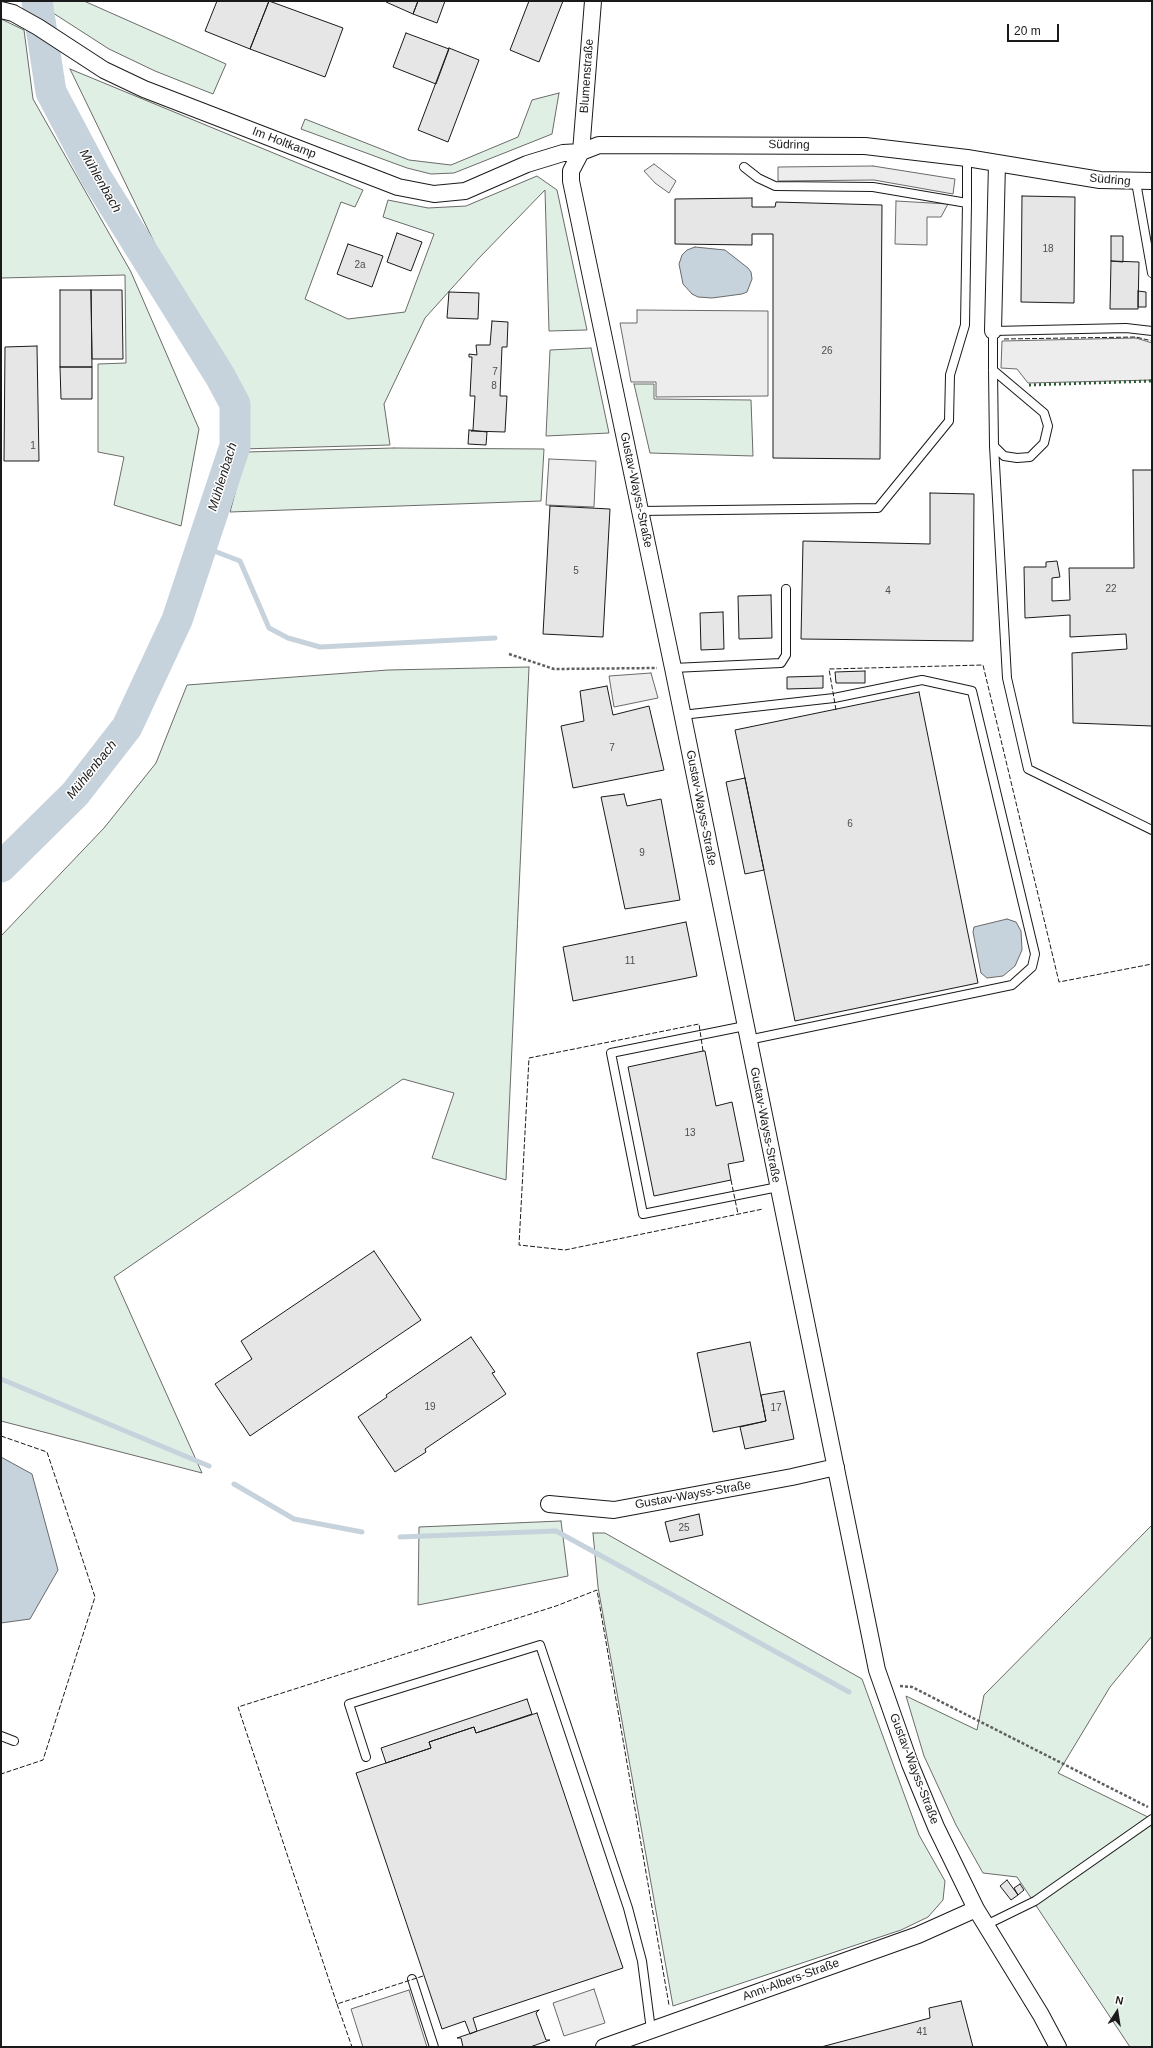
<!DOCTYPE html>
<meta charset="utf-8">
<style>
body{margin:0}
#map{position:relative;width:1153px;height:2048px;overflow:hidden;background:#fff;font-family:Arial,sans-serif}
canvas{display:block}
.frame{position:absolute;inset:0;border:2px solid #1a1a1a;pointer-events:none}
.north{position:absolute;left:1097px;top:1992px;width:40px;height:40px;-webkit-text-stroke:3px #fff;paint-order:stroke;rotate:12deg;font-size:11px;font-weight:700;line-height:16px;text-align:center;color:#1a1a1a}
.north::after{content:'';display:block;margin:auto;width:14px;height:18px;background:#1a1a1a;clip-path:polygon(50% 0,100% 100%,50% 72%,0 100%)}
.scale{position:absolute;left:1007px;top:24px;width:52px;height:18px;box-sizing:border-box;border:2px solid #1a1a1a;border-top:0;padding-left:5px;font-size:12px;line-height:14px;white-space:nowrap;color:#1a1a1a;-webkit-text-stroke:3px #fff;paint-order:stroke}
</style>
<div id="map">
<canvas width="1153" height="2048"></canvas>
<div class="frame"></div>
<div class="north">N</div>
<div class="scale">20 m</div>
</div>
<script>
const ctx = document.querySelector('canvas').getContext('2d');
ctx.lineJoin = 'round';
function fill(path, color) { ctx.fillStyle = color; ctx.fill(path, 'evenodd'); }
const poly = rows => new Path2D(rows.map(r => 'M' + r).join(''));
function strokePath(path, color, width, dash) { ctx.strokeStyle = color; ctx.lineWidth = width; ctx.lineCap = dash ? 'butt' : 'round'; ctx.setLineDash(dash || []); ctx.stroke(path); }
function label(font, color, halo, rows, align = 'center') {
  ctx.font = font + ' Arial,sans-serif'; ctx.lineWidth = 3; ctx.setLineDash([]); ctx.textBaseline = 'middle'; ctx.strokeStyle = halo; ctx.fillStyle = color; for (const [text, x, y, turn = 0] of rows) {
    ctx.save(); ctx.translate(x, y); ctx.rotate((+turn || 0) * Math.PI / 180); ctx.textAlign = isNaN(turn) ? turn : align; if (halo) ctx.strokeText(text, 0, 0); ctx.fillText(text, 0, 0); ctx.restore();
  }
}
const green = poly([
 [50,1,84,1,226,64,213,94,155,71,109,49,53,13,50,1],
 [1,19,24,30,33,99,131,272,199,429,181,526,114,505,124,457,98,452,98,364,126,363,125,275,1,278,1,19],
 [70,69,363,190,355,207,341,202,305,299,348,319,405,312,434,234,383,217,388,200,428,208,466,206,537,176,557,190,587,330,549,331,545,190,479,258,425,318,384,404,390,445,241,449,239,395,169,273,70,69],
 [559,93,552,134,454,173,431,174,407,168,301,129,305,119,409,160,451,165,518,137,532,100,559,93],
 [591,348,609,433,546,436,550,350,591,348],
 [634,384,654,384,654,399,751,400,753,456,650,453,634,384],
 [394,448,544,449,541,501,230,512,246,452,394,448],
 [529,667,506,1180,432,1158,454,1093,403,1079,114,1277,202,1473,1,1421,1,936,104,828,156,763,187,685,388,670,529,667],
 [561,1521,568,1576,418,1605,419,1527,561,1521],
 [1152,1525,1152,1636,1110,1687,1058,1773,1152,1819,1152,2047,1130,2047,1017,1877,983,1873,956,1825,924,1756,906,1696,977,1730,984,1695,1152,1525],
 [593,1533,605,1533,862,1679,919,1835,945,1881,943,1900,928,1917,901,1930,673,2006,598,1587,593,1533]
]);
fill(green, '#e0efe3');
strokePath(green, '#6a6a6a', 1);
const parking = poly([
 [654,164,676,181,669,193,655,183,644,171,654,164],
 [873,166,955,179,953,194,874,180,778,181,778,167,873,166],
 [896,201,948,204,941,217,927,217,927,245,895,244,896,201],
 [637,310,768,311,768,396,656,397,656,382,631,382,620,323,637,323,637,310],
 [1136,338,1152,343,1152,380,1028,383,1017,369,1001,368,1002,341,1136,338],
 [549,459,596,461,594,507,546,505,549,459],
 [651,673,658,698,614,707,609,676,651,673],
 [594,1989,605,2023,564,2036,553,2003,594,1989],
 [409,1990,427,2047,363,2047,351,2009,409,1990]
]);
fill(parking, '#ededed');
strokePath(parking, '#6a6a6a', 1);
const water = poly([
 [695,247,725,250,748,268,751,272,752,279,747,292,742,294,712,298,698,297,692,294,683,284,679,264,682,255,687,250,695,247],
 [1007,919,1016,922,1021,931,1022,950,1015,966,1003,976,987,978,981,973,973,932,974,927,1007,919],
 [1,1457,32,1474,58,1570,30,1619,1,1623,1,1457]
]);
fill(water, '#c6d2dc');
strokePath(water, '#6a6a6a', 1);
strokePath(poly([
 [201,546,240,561,269,628,288,638,320,647,495,638],
 [1,1379,209,1466],
 [234,1484,294,1519,362,1532],
 [400,1537,556,1531,849,1692]
]), '#c6d2dc', 5);
strokePath(poly([
 [1,867,75,794,127,727,177,620,235,446,235,404,220,376,96,177,51,92,37,1]
]), '#c6d2dc', 31);
const building = poly([
 [217,1,269,1,250,49,205,31,217,1],
 [269,1,343,28,325,77,250,49,269,1],
 [387,1,418,1,413,14,386,2,387,1],
 [418,1,445,1,437,23,413,14,418,1],
 [529,1,563,1,539,62,510,50,529,1],
 [406,33,449,49,436,84,393,67,406,33],
 [449,48,479,60,448,142,418,130,449,48],
 [1022,196,1075,197,1074,303,1021,302,1022,196],
 [752,198,752,207,775,207,776,202,882,205,880,459,773,458,773,234,752,234,752,245,675,244,675,199,752,198],
 [397,233,422,242,411,271,387,262,397,233],
 [1111,236,1123,236,1123,262,1111,261,1111,236],
 [348,244,383,256,372,287,337,274,348,244],
 [1111,261,1139,262,1138,309,1110,309,1111,261],
 [60,290,91,290,92,367,60,367,60,290],
 [91,290,122,290,123,359,92,359,91,290],
 [1138,291,1146,292,1146,307,1138,307,1138,291],
 [449,292,479,293,478,319,447,318,449,292],
 [492,321,508,322,507,347,502,347,500,396,507,396,505,432,471,431,473,430,475,396,470,396,472,357,469,357,469,354,477,355,476,345,490,345,492,321],
 [37,346,39,461,4,461,5,347,37,346],
 [60,367,92,367,92,399,61,399,60,367],
 [469,430,487,432,486,445,468,444,469,430],
 [1133,470,1152,470,1152,726,1073,723,1072,653,1127,649,1126,634,1070,637,1070,615,1025,618,1024,567,1046,567,1046,562,1057,561,1060,577,1052,578,1052,601,1070,600,1069,568,1134,568,1133,470],
 [930,493,974,494,973,641,801,639,803,541,930,544,930,493],
 [550,506,610,509,603,637,543,634,550,506],
 [771,595,772,638,739,639,738,596,771,595],
 [723,612,724,649,701,650,700,613,723,612],
 [865,671,865,683,836,683,835,672,865,671],
 [823,676,823,688,787,689,787,677,823,676],
 [607,686,613,715,649,706,664,770,573,788,561,726,584,721,580,691,607,686],
 [919,692,978,983,795,1021,735,730,919,692],
 [745,778,764,870,745,874,726,782,745,778],
 [624,794,627,806,661,799,680,900,625,909,601,797,624,794],
 [686,922,697,976,573,1001,563,947,686,922],
 [703,1051,705,1051,716,1106,732,1102,744,1161,728,1164,731,1180,654,1196,628,1067,703,1051],
 [374,1251,421,1320,250,1436,215,1384,252,1359,241,1341,374,1251],
 [471,1337,495,1372,492,1373,506,1394,425,1449,426,1452,395,1472,358,1417,387,1397,386,1395,471,1337],
 [750,1342,766,1421,713,1432,697,1353,750,1342],
 [784,1391,794,1439,745,1449,740,1427,766,1421,761,1395,784,1391],
 [699,1514,703,1535,670,1542,665,1522,699,1514],
 [527,1699,532,1714,476,1733,474,1727,429,1742,431,1748,386,1763,381,1748,527,1699],
 [537,1713,623,1968,473,2018,477,2031,470,2034,465,2021,442,2029,356,1773,431,1748,429,1742,474,1727,476,1733,537,1713],
 [1007,1880,1018,1895,1011,1900,1000,1886,1007,1880],
 [1020,1884,1024,1890,1018,1895,1014,1888,1020,1884],
 [961,2001,973,2047,821,2047,930,2018,929,2008,961,2001],
 [539,2010,536,2013,546,2040,550,2040,530,2047,463,2047,461,2038,457,2038,539,2010]
]);
fill(building, '#e6e6e6');
strokePath(building, '#1a1a1a', 1);
const lane = poly([
 [744,167,758,178,775,186,873,187,967,203,967,158],
 [1136,182,1152,273],
 [993,370,1044,413,1048,426,1044,443,1030,457,1017,458,1004,456,994,446,993,370,993,331,1126,328,1152,331],
 [994,446,1007,678,1028,769,1152,830],
 [640,511,878,508,949,421,950,375,965,325,967,203],
 [673,668,781,663,786,655,786,589],
 [682,715,834,698,922,680,972,691,1035,954,1032,967,1012,985,748,1040],
 [745,1026,611,1053,643,1214,778,1187],
 [1,1736,14,1741],
 [366,1757,349,1704,540,1645,628,1908,642,1961,651,2030],
 [986,1925,1035,1901,1152,1819],
 [412,1979,434,2047]
]);
const street = poly([
 [1,10,13,13,38,27,104,70,144,89,398,187,434,194,465,191,527,164,563,153,581,152,599,145,865,146,967,158,1100,180,1152,181],
 [581,152,571,171,571,181,673,668,877,1670,910,1764,936,1827,976,1909,1041,2015,1058,2047],
 [581,152,593,1],
 [993,331,997,163],
 [549,1504,614,1510,792,1477,836,1467],
 [604,2047,918,1935,976,1909]
]);
strokePath(lane, '#1a1a1a', 10);
strokePath(street, '#1a1a1a', 18);
strokePath(poly([
 [509,654,554,669,657,668],
 [900,1686,912,1687,1148,1807]
]), '#5f5f5f', 2.5, [3, 2]);
strokePath(lane, '#fff', 8);
strokePath(street, '#fff', 16);
strokePath(poly([
 [1029,385,1152,381]
]), '#2b5a34', 3, [2, 3]);
strokePath(poly([
 [1004,339,1136,337,1152,341],
 [836,710,829,669,983,665,1059,982,1152,964],
 [703,1051,699,1024,529,1058,519,1245,565,1250,763,1209],
 [731,1180,738,1214],
 [1,1436,47,1452,95,1597,43,1760,1,1774],
 [423,1976,337,2004,238,1707,556,1606,597,1590,669,2005],
 [337,2004,352,2047]
]), '#1a1a1a', 1, [5, 2]);
label('10px', '#4d4d4d', null, [
 ["18",1048,249],
 ["2a",360,265],
 ["26",827,351],
 ["7",495,372],
 ["8",494,386],
 ["1",33,446],
 ["5",576,571],
 ["22",1111,589],
 ["4",888,591],
 ["7",612,748],
 ["6",850,824],
 ["9",642,853],
 ["11",630,961],
 ["13",690,1133],
 ["19",430,1407],
 ["17",776,1408],
 ["25",684,1528],
 ["41",922,2032]
]);
label('12px', '#1a1a1a', '#fff', [
 ["Blumenstraße",587,76,-86],
 ["Im Holtkamp",284,143,21],
 ["Südring",789,145,1],
 ["Südring",1110,180,5],
 ["Gustav-Wayss-Straße",636,490,78],
 ["Gustav-Wayss-Straße",701,808,79],
 ["Gustav-Wayss-Straße",765,1125,79],
 ["Gustav-Wayss-Straße",693,1495,-10],
 ["Gustav-Wayss-Straße",914,1769,69],
 ["Anni-Albers-Straße",791,1980,-20]
]);
label('italic 13px', '#1a1a1a', '#fff', [
 ["Mühlenbach",100,181,60],
 ["Mühlenbach",223,477,-73],
 ["Mühlenbach",92,770,-51]
]);
</script>
